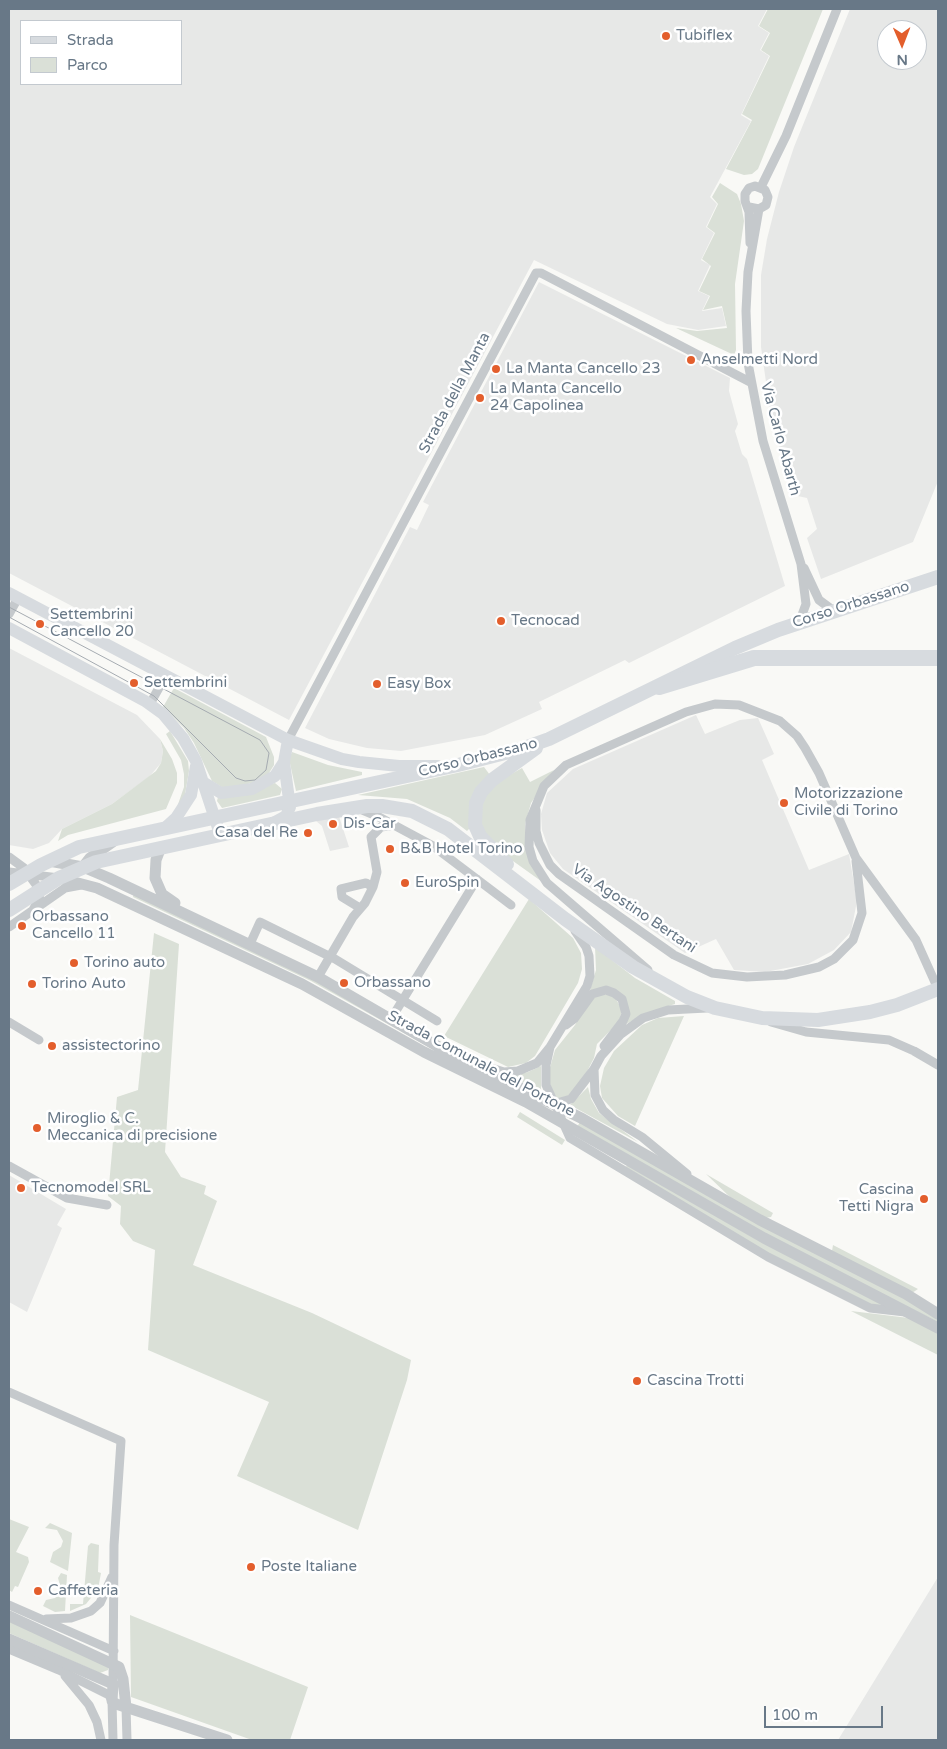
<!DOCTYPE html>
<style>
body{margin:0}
#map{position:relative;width:947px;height:1749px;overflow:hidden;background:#f9f9f6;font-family:"Varela Round",sans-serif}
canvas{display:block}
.frame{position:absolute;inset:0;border:10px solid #687887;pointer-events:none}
.legend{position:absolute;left:20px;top:20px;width:162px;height:65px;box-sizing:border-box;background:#fff;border:1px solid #c3c9cf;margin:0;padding:6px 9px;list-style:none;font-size:15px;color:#687887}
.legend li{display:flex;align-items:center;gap:10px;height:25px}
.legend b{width:25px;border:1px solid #c3c9cf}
.north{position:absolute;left:877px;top:20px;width:50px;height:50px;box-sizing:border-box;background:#fff;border:1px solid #c3c9cf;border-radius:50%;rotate:179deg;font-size:14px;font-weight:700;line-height:20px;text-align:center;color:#687887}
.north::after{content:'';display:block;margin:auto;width:18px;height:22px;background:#e35e2c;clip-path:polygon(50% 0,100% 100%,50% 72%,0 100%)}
.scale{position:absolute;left:764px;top:1706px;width:119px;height:22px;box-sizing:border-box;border:2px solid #687887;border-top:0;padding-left:6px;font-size:15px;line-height:18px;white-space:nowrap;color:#687887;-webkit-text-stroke:4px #fff;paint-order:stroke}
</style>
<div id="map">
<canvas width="947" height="1749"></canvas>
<div class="frame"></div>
<ul class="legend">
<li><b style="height:6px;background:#d7dbdf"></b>Strada</li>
<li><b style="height:14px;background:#dae0d7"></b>Parco</li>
</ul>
<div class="north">N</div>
<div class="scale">100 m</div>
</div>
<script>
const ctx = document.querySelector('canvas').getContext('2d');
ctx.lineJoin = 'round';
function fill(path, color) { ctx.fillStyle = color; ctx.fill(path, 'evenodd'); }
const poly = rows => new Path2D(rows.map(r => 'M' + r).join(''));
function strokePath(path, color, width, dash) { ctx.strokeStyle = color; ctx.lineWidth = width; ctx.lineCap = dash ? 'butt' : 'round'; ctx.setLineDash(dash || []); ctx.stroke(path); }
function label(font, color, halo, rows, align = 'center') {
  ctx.font = font + ' "Varela Round",sans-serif'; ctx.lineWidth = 5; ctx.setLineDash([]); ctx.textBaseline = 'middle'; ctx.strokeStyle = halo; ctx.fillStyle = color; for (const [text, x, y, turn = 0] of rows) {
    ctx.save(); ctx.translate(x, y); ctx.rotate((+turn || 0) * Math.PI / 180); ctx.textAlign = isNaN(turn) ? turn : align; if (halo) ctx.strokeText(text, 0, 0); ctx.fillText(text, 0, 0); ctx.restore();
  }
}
fill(poly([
 [9,9,767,9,758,26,769,33,760,50,769,56,741,115,751,121,710,197,717,204,706,227,714,233,701,260,710,265,698,291,709,296,702,311,722,308,726,326,698,330,667,324,534,260,289,720,9,573],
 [181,21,181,84,21,84,21,21],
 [850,9,938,9,938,481,913,542,821,579,807,538,817,529,807,498,793,495,771,417,761,347,761,275,767,239,779,192,794,147],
 [887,30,917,30,917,60,887,60],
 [539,282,730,378,729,391,738,424,735,431,742,454,747,459,785,586,629,663,625,660,539,702,542,709,485,735,401,751,367,748,329,739,305,728,410,527,417,530,429,505,423,502],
 [9,648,137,715,160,739,163,751,161,763,149,777,112,804,62,829,49,843,33,849,9,845],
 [696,715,705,734,740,720,758,718,774,754,762,760,809,870,849,854,857,901,851,932,834,950,808,964,765,972,734,970,716,939,685,953,563,869,550,853,542,830,541,814,547,793,573,769],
 [337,810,349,847,330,851,322,826,310,816],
 [9,1175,66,1209,57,1225,62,1228,27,1312,9,1302],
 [938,1577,938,1740,838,1740]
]), '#e7e8e7');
fill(poly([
 [768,9,823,9,758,169,752,174,744,175,726,169,752,120,742,114,770,56,761,50,770,33,759,26],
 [720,183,737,194,741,204,744,221,735,284,736,350,734,355,676,328,697,331,727,328,722,306,703,310,710,296,699,291,711,266,702,259,715,233,707,227,718,204,712,197],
 [174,688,266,737,274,757,274,765,269,773,257,782,225,789,212,781,194,743,184,728,163,707],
 [170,731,188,761,189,771,185,795,176,810,184,787,184,774,181,760,166,734],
 [160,739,172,759,177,773,177,783,166,809,68,835,58,841,62,829,112,804,156,771,161,763,163,751],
 [292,752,328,765,362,772,362,775,296,791,289,759],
 [484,767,490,775,471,827,467,831,450,818,407,799,358,795],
 [522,768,530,782,554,770,531,803,525,824,527,854,541,881,506,856,482,831,480,819,481,805,487,793,495,783],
 [275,783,282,789,280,795,222,808,217,801,218,797],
 [134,893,315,979,443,1055,311,981,133,897],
 [529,899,573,938,581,953,582,969,578,983,535,1056,526,1063,508,1067,444,1036],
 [154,933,179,944,165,1152,181,1177,206,1186,204,1194,217,1201,193,1265,312,1313,411,1360,407,1380,358,1530,237,1476,269,1402,148,1350,155,1250,133,1241,120,1224,121,1206,108,1196,117,1097,138,1090],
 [595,947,635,978,675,1001,675,1004,646,1013,626,1024,623,998,590,990,596,970],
 [608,994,616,999,622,1010,619,1022,597,1044,594,1058,582,1081,568,1096,556,1099,550,1084,549,1071,555,1050,575,1025,587,1003,595,996],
 [684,1016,635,1126,618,1116,602,1098,600,1086,604,1068,614,1051,642,1025,658,1018],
 [541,1066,541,1092,511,1076,528,1072],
 [588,1087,591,1099,599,1113,638,1142,570,1105],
 [520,1112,565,1140,562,1145,517,1117],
 [580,1122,914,1303,938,1319,938,1322,789,1247,577,1127],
 [627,1165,889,1308,871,1306,765,1252,626,1167],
 [706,1174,773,1213,771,1217,765,1218,731,1198],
 [833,1245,918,1289,912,1293,832,1251],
 [851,1311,909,1318,938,1333,938,1355],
 [9,1519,29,1527,16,1552,28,1557,29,1562,18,1587,15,1586,12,1592,9,1590],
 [50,1523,72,1533,68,1571,50,1562,53,1552,61,1547,63,1541,57,1530,45,1528],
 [91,1543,99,1545,98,1572,101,1573,98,1589,86,1604,70,1611,70,1604,83,1604,88,1546],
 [61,1573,67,1575,65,1611,55,1612,43,1606,46,1600,55,1598,59,1594,61,1589,58,1578],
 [130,1615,308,1687,290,1740,252,1740,131,1697],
 [9,1619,109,1665,108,1670,100,1673,9,1633]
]), '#dae0d7');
strokePath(poly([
 [761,187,786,136,837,9],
 [749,207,759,209,766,205,768,197,765,190,755,186,749,188,745,194,745,201,749,212,750,243],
 [759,209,748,272,746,311,748,363,763,441,801,564,806,604,799,623],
 [804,568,819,600,834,611],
 [9,614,18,598],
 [150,704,166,675],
 [288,740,536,273,541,273,750,382],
 [360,809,379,817,433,846,511,905],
 [536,810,536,831,539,843,550,865,559,874,674,955,712,973,747,977,785,975,819,967,834,959,853,940,862,913,856,861],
 [9,857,24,868,40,890,39,899,33,910],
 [9,872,59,878],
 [373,887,377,872,371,837,381,827,395,825],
 [9,927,65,888,81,885],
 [250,944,260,922,335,959,437,1021],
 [648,970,547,883,533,861,529,847,530,820,544,786,566,765,686,712,715,704,739,705,780,721,797,736,805,748,819,773,856,858,916,940,938,989],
 [318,977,353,917,365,903,373,887,366,883,341,889,342,897,360,908],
 [391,1019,477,879],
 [9,1022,39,1040],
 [771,1022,806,1032,889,1040,914,1051,938,1065],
 [566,1025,574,1019,592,994,606,990,614,993,622,999,626,1014,623,1021,604,1046],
 [550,1047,546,1065,546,1085,570,1138,768,1257,870,1308,905,1312],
 [485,1066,504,1072,518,1071,537,1063,550,1047,587,986,590,976,589,956,586,947,575,931],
 [553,1104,571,1099,594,1069],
 [9,1166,67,1198,107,1205],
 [687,1174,642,1137,614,1120,603,1110,595,1095,594,1069,601,1056,621,1034,643,1018,668,1010,707,1008],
 [9,1392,121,1441,114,1545,113,1684],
 [9,1605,114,1651],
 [46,1619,71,1618,91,1611,100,1603,112,1577],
 [9,1649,59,1670,109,1695,112,1701,113,1740],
 [65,1676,89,1705,97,1722,101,1740],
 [126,1707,127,1740]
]), '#c5c9cc', 9);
strokePath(poly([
 [161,847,156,860,155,878,162,894,175,903],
 [49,861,83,867,109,878,318,977,437,1046,583,1119,760,1220,906,1294,938,1314],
 [83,867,90,858,114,841],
 [59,878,97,888,302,984,424,1052,526,1102,764,1238,938,1328],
 [9,1616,119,1667,123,1679,126,1707],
 [9,1639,113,1684,112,1701,116,1704,227,1740]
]), '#c5c9cc', 11);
strokePath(poly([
 [9,593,288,740,342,759,359,762,399,766,438,766],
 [9,628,145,701,163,714,183,738,196,761,220,834],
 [203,782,221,793,252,789,275,776,284,762],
 [275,822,286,816,290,807,284,762,288,740],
 [165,828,176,818,191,795,196,766]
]), '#d7dbdf', 12);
strokePath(poly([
 [507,864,480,836,475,825,476,803,481,792,492,780,536,748],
 [9,884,41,865,79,847,458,765,521,749,549,739,735,648,778,630,938,577],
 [9,910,59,878,96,862,317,814,367,806,382,806,412,811,448,829,565,919,633,967,687,997,715,1008,762,1018,818,1020,870,1012,897,1005,938,989]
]), '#d7dbdf', 14);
strokePath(poly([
 [659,687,754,658,938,658]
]), '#d7dbdf', 16);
strokePath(poly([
 [9,607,260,740,269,753,266,770,255,780,245,781,236,778,154,696,9,617]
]), '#a5abb1', 1);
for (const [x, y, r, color] of [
 [666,36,5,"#e35e2c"],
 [691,360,5,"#e35e2c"],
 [496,369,5,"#e35e2c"],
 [480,398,5,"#e35e2c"],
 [501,621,5,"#e35e2c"],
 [40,624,5,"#e35e2c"],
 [134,683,5,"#e35e2c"],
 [377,684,5,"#e35e2c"],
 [784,803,5,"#e35e2c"],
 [333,824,5,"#e35e2c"],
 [308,833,5,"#e35e2c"],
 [390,849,5,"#e35e2c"],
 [405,883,5,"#e35e2c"],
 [22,926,5,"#e35e2c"],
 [74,963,5,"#e35e2c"],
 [344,983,5,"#e35e2c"],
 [32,984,5,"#e35e2c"],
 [52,1046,5,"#e35e2c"],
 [37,1128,5,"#e35e2c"],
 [21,1188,5,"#e35e2c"],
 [924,1199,5,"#e35e2c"],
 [637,1381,5,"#e35e2c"],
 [251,1567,5,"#e35e2c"],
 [38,1591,5,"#e35e2c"]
]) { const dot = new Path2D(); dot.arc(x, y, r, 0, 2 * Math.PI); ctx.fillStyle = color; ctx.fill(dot); strokePath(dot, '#fff', 2); }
label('15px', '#687887', '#fff', [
 ["Tubiflex",676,36],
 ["Anselmetti Nord",701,360],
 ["La Manta Cancello 23",506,369],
 ["La Manta Cancello",490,389],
 ["24 Capolinea",490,406],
 ["Settembrini",50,615],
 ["Cancello 20",50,632],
 ["Tecnocad",511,621],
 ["Settembrini",144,683],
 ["Easy Box",387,684],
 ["Motorizzazione",794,794],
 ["Civile di Torino",794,811],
 ["Dis-Car",343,824],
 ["Casa del Re",298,833,"right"],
 ["B&B Hotel Torino",400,849],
 ["EuroSpin",415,883],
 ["Orbassano",32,917],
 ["Cancello 11",32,934],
 ["Torino auto",84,963],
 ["Orbassano",354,983],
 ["Torino Auto",42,984],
 ["assistectorino",62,1046],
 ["Miroglio & C.",47,1119],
 ["Meccanica di precisione",47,1136],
 ["Tecnomodel SRL",31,1188],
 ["Cascina",914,1190,"right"],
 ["Tetti Nigra",914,1207,"right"],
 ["Cascina Trotti",647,1381],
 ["Poste Italiane",261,1567],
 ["Caffeteria",48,1591]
], 'left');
label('15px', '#687887', '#fff', [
 ["Strada della Manta",455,393,-62],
 ["Via Carlo Abarth",780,439,75],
 ["Corso Orbassano",851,605,-18],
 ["Corso Orbassano",478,758,-14],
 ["Via Agostino Bertani",634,909,34],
 ["Strada Comunale del Portone",481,1064,28]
]);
</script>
